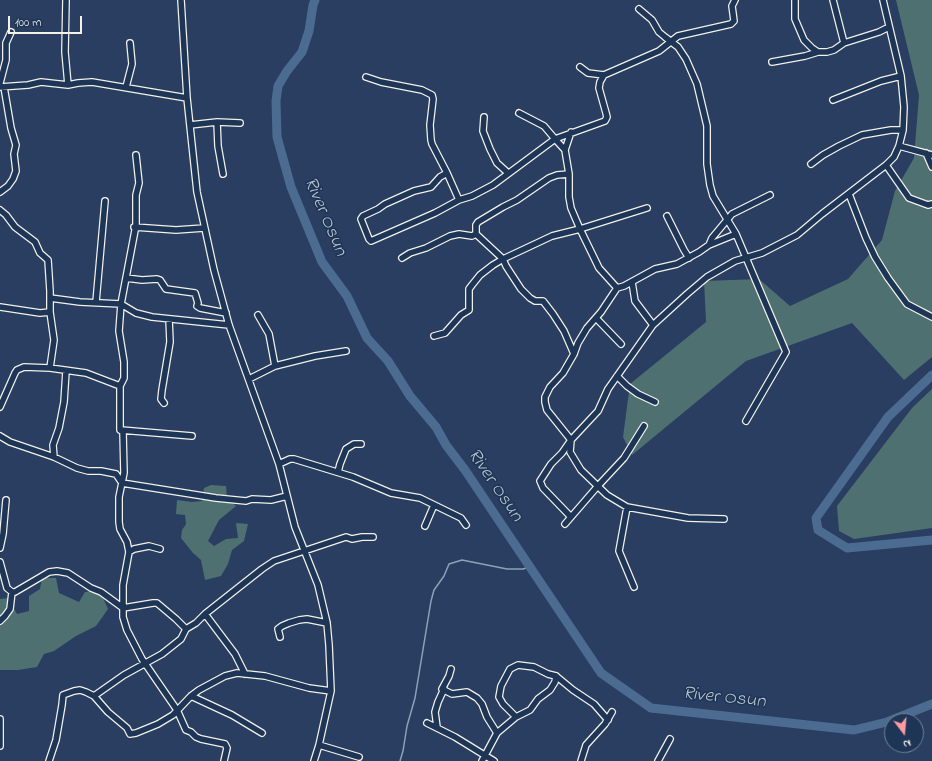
<!DOCTYPE html>
<style>
body{margin:0}
#map{position:relative;width:932px;height:761px;overflow:hidden;background:#2a3e61;font-family:"Indie Flower",sans-serif}
canvas{display:block}
.north{position:absolute;left:884px;top:713px;width:40px;height:40px;box-sizing:border-box;background:#1d3557;border:1px solid #738091;border-radius:50%;rotate:164deg;font-size:11px;font-weight:700;line-height:16px;text-align:center;color:#f4f1e8}
.north::after{content:'';display:block;margin:auto;width:14px;height:18px;background:#ff9aa2;clip-path:polygon(50% 0,100% 100%,50% 72%,0 100%)}
.scale{position:absolute;left:8px;top:16px;width:74px;height:18px;box-sizing:border-box;border:2px solid #f4f1e8;border-top:0;padding-left:5px;font-size:12px;line-height:14px;white-space:nowrap;color:#f4f1e8;-webkit-text-stroke:3px #1d3557;paint-order:stroke}
</style>
<div id="map">
<canvas width="932" height="761"></canvas>
<div class="north">N</div>
<div class="scale">100 m</div>
</div>
<script>
const ctx = document.querySelector('canvas').getContext('2d');
ctx.lineJoin = 'round';
function fill(path, color) { ctx.fillStyle = color; ctx.fill(path, 'evenodd'); }
const poly = rows => new Path2D(rows.map(r => 'M' + r).join(''));
function strokePath(path, color, width, dash) { ctx.strokeStyle = color; ctx.lineWidth = width; ctx.lineCap = dash ? 'butt' : 'round'; ctx.setLineDash(dash || []); ctx.stroke(path); }
function label(font, color, halo, rows, align = 'center') {
  ctx.font = font + ' "Indie Flower",sans-serif'; ctx.lineWidth = 3; ctx.setLineDash([]); ctx.textBaseline = 'middle'; ctx.strokeStyle = halo; ctx.fillStyle = color; for (const [text, x, y, turn = 0] of rows) {
    ctx.save(); ctx.translate(x, y); ctx.rotate((+turn || 0) * Math.PI / 180); ctx.textAlign = isNaN(turn) ? turn : align; if (halo) ctx.strokeText(text, 0, 0); ctx.fillText(text, 0, 0); ctx.restore();
  }
}
fill(poly([
 [896,0,932,0,932,357,904,380,852,323,746,361,632,455,623,437,630,384,706,322,704,281,759,279,790,306,848,279,882,240,895,191,914,158,919,95],
 [932,389,932,528,854,539,839,531,837,506,912,408],
 [211,485,226,486,227,498,236,506,219,520,208,541,214,546,226,539,238,538,236,523,248,524,244,541,232,550,228,564,221,576,205,580,201,560,193,553,181,538,182,530,186,524,185,515,176,514,177,500,192,502,202,501,204,488],
 [42,578,56,578,59,593,79,602,85,592,94,591,103,598,108,609,96,626,76,636,54,651,44,654,37,667,18,670,0,670,0,599,8,598,17,614,29,611,29,596,40,589]
]), '#4e7071');
strokePath(poly([
 [400,761,403,751,407,726,415,698,431,601,434,590,444,576,449,564,462,560,507,569,523,569,529,567]
]), '#8fa1b4', 1.5);
strokePath(poly([
 [315,0,313,5,309,31,302,52,287,71,278,86,276,101,277,137,291,187,322,262,347,296,367,338,388,361,410,396,436,427,446,445,465,470,601,673,651,708,854,730,887,722,932,704],
 [932,375,888,417,816,518,818,530,847,548,932,540]
]), '#4b6b91', 9);
const minor = poly([
 [66,0,65,52,68,85],
 [181,0,187,98,197,192,214,270,229,325,279,464,295,527,318,585,327,623,329,645,331,691,319,745,314,761],
 [735,0,732,6,734,21,731,24,678,36,659,51,604,75,600,82,599,88,606,113,607,117,605,121,555,139,565,150,569,174,569,197,571,208,580,229,599,268,617,288,624,286,655,269,677,264,699,252,709,245,736,234,786,352,746,421],
 [795,0,795,19,804,40,812,48,818,52,827,52,834,50,844,43,833,0],
 [639,9,652,20,659,32,665,37,678,47,686,59,697,84,707,126,707,164,710,185,713,196,736,234],
 [844,43,879,32,889,27],
 [772,62,805,56,818,52],
 [580,67,588,73,604,75],
 [366,77,381,82,422,90,432,95,433,99,430,125,431,140,432,144,447,173],
 [0,83,6,60,6,43,11,32],
 [0,87,28,85,41,82,68,85,78,83,92,82,187,98],
 [126,87,132,64,130,43],
 [833,100,881,81,901,76],
 [484,117,483,131,490,149,497,163,508,173],
 [217,122,218,146,223,174],
 [190,125,217,122,240,123],
 [899,146,932,155],
 [565,150,571,132],
 [926,153,932,167],
 [136,155,139,183,136,195,136,225,121,304,119,331,124,362,124,378,120,386,120,430,123,432,124,473,119,497,119,522,120,529,127,542,129,552,123,585,123,617,127,630,142,659,177,710,186,730,191,732,196,737,201,739,225,744,227,748,224,761],
 [811,164,823,155,839,146,862,135,891,130,903,130],
 [886,165,909,198,928,205,932,204],
 [0,192,8,186,13,179,16,171,14,154,16,145,11,128,4,87],
 [849,194,866,238,875,257,888,278,907,304,932,317],
 [459,200,435,213,371,241,369,239,361,219,363,216,378,209,385,204,414,191,431,187,440,177,447,173,459,200,472,196,493,185,555,139,544,126,519,113],
 [0,210,6,215,15,227,35,242,40,253,48,260,50,291,50,312,54,340,50,368],
 [667,216,684,250,689,258],
 [134,227,176,230,204,228],
 [709,245,712,238,732,214,770,195],
 [402,258,410,253,426,248,450,236,459,234,472,236,476,234,476,225,478,222,503,207,517,200,549,178,557,175,569,174],
 [126,278,142,280,157,279,160,280,166,289,195,293,198,303,197,306,200,308,226,313],
 [632,282,635,301,653,325],
 [50,298,80,302,121,304,136,313,152,317,229,325],
 [96,302,105,201],
 [0,307,40,313,50,312],
 [258,315,269,334,275,366],
 [596,318,621,344],
 [434,336,445,333,461,315,469,310,469,289,472,285,480,275,493,265,503,259,476,234],
 [574,354,564,331,553,314,543,301,535,301,530,298,521,289,506,266,503,259,552,236,580,229,647,208],
 [617,376,627,386,638,394,655,402],
 [249,379,275,366,315,356,346,351],
 [164,403,161,399,162,390,170,342,169,319],
 [0,407,15,373,17,370,24,367,50,368,86,373,120,386],
 [121,430,192,436],
 [0,436,10,442,54,457,77,468,88,471,101,471,116,474,122,483,216,498,246,501,252,499,271,500,287,496],
 [54,457,53,445,59,428,64,402,66,371],
 [279,464,290,459,294,459,353,477,391,493,420,498,461,518,466,525],
 [338,472,340,464,346,449,354,444,361,444],
 [627,507,619,551,634,587],
 [571,517,543,488,540,481,551,464,562,453,571,440,547,410,545,402,545,397,550,387,563,373,574,354,578,343,587,328,601,312,617,288],
 [724,519,688,518,627,507,607,495,581,470,570,452,571,440,598,411,608,389,653,325,687,294,707,277,735,261,762,253,797,235,822,214,886,165,894,157,899,146,903,130,904,107,901,76,883,0],
 [565,524,597,487,624,458,644,426],
 [425,526,434,505],
 [0,548,3,534,6,500],
 [129,552,134,549,149,546,160,549],
 [0,562,7,588,12,592,15,592,49,572,57,571,68,573,91,588,101,592,123,608,153,603,157,603,176,619,186,629],
 [205,614,235,654,245,674],
 [0,621,5,616,10,609,12,592],
 [280,637,278,629,282,626,289,623,299,620,307,619,327,623],
 [451,669,449,676,442,689,452,694,467,692,477,698,482,704,487,717,497,733],
 [556,676,573,690,594,704,608,720],
 [94,696,124,675,162,654,181,639,186,629,196,623,205,614,262,569,274,561,346,537,352,539,362,537,373,537],
 [191,696,232,715,262,733],
 [0,719,0,746],
 [427,723,455,737,494,761],
 [437,727,435,712,438,702,444,689],
 [319,745,359,757],
 [49,761,56,740,62,705,63,695,74,691,80,690,86,692,94,696,108,712,127,728,130,734,136,733,158,724,173,715,191,696,199,690,225,676,237,673,265,676,309,688,331,691],
 [482,761,497,733,516,717,530,710,538,699,550,690,555,682,556,676,548,674,534,667,518,665,510,669,501,686,499,697,503,704,516,717],
 [581,761,586,745,605,724,612,712],
 [658,761,670,739]
]);
strokePath(minor, '#f4f1e8', 8);
strokePath(minor, '#1d3557', 5.5);
label('italic 19px', '#b9c2ca', '#1d3557', [
 ["River Osun",324,217,67],
 ["River Osun",494,486,56],
 ["River Osun",724,699,6]
]);
</script>
